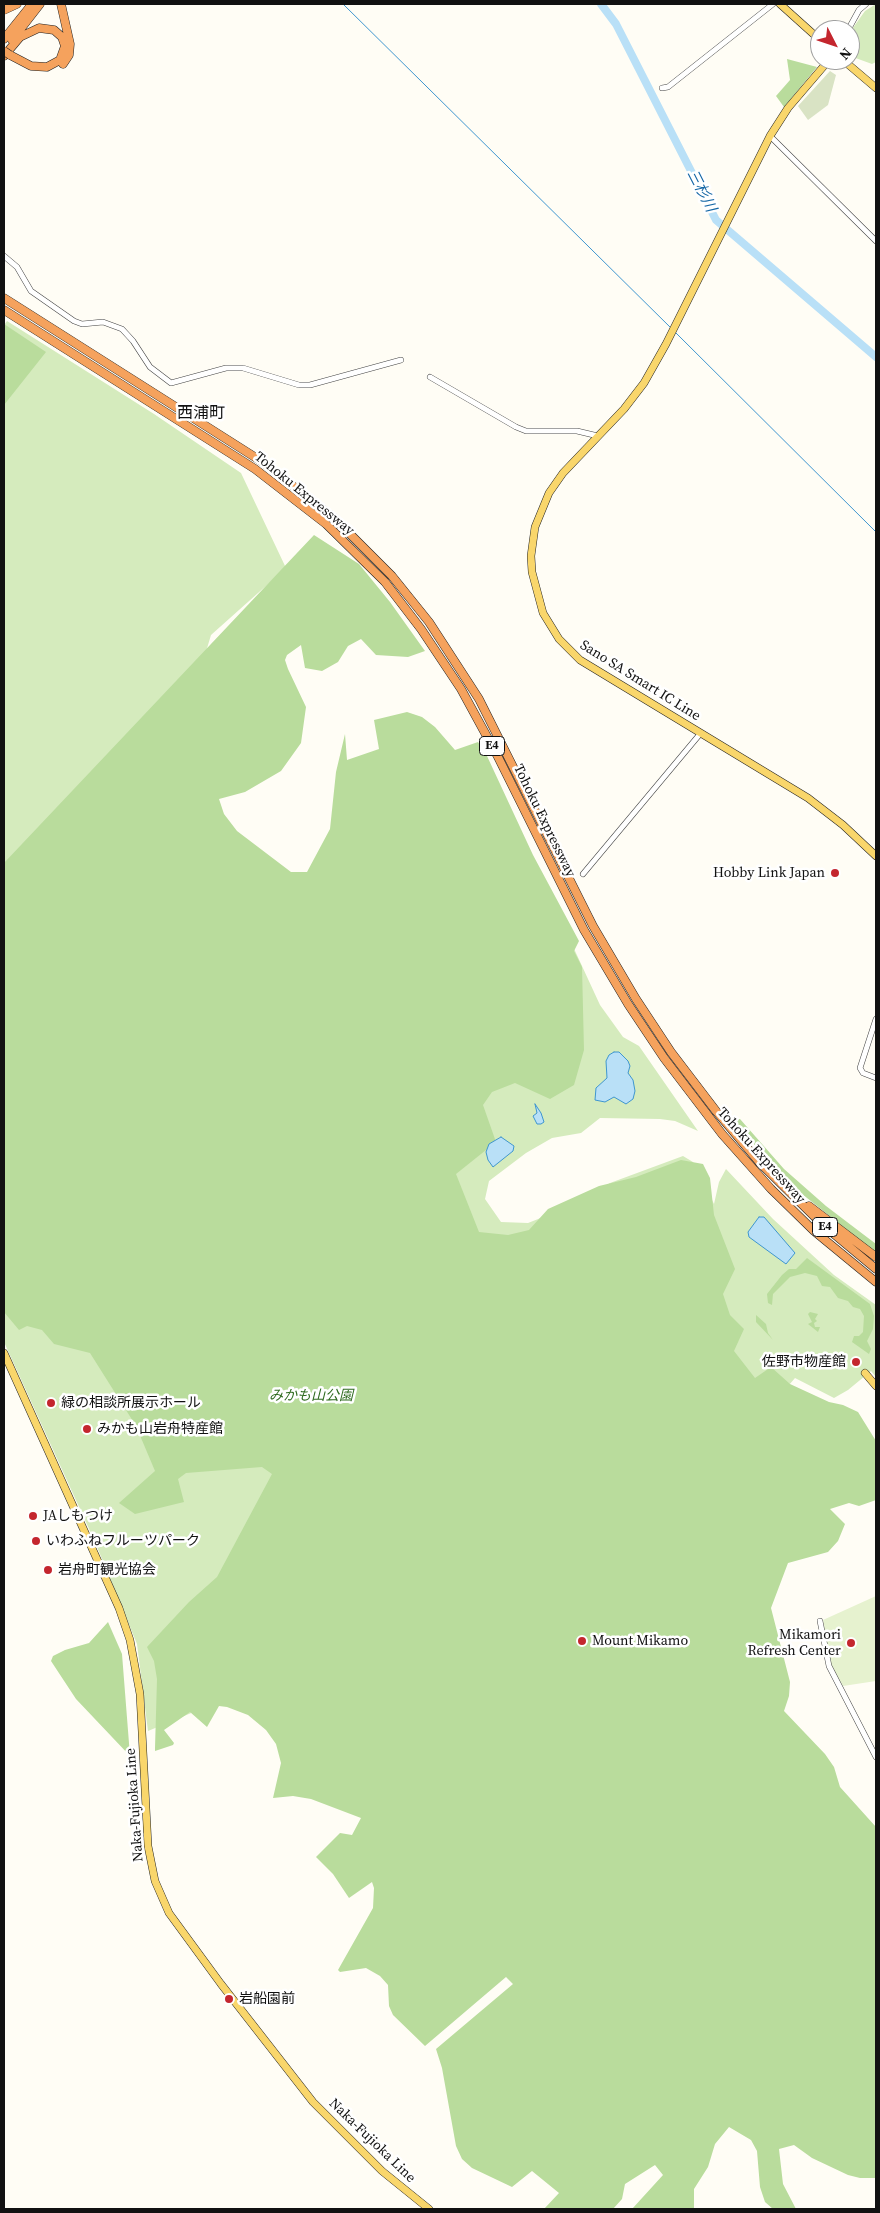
<!DOCTYPE html>
<meta charset="utf-8">
<style>
body{margin:0}
#map{position:relative;width:880px;height:2213px;overflow:hidden;background:#fffdf5;font-family:"Source Serif 4",serif}
canvas{display:block}
.frame{position:absolute;inset:0;border:5px solid #111;pointer-events:none}
.north{position:absolute;left:810px;top:20px;width:50px;height:50px;box-sizing:border-box;background:#fff;border:1px solid #a0a0a0;border-radius:50%;rotate:131deg;font-size:14px;font-weight:700;line-height:20px;text-align:center;color:#111}
.north::after{content:'';display:block;margin:auto;width:18px;height:22px;background:#c4262e;clip-path:polygon(50% 0,100% 100%,50% 72%,0 100%)}
</style>
<div id="map">
<canvas width="880" height="2213"></canvas>
<div class="frame"></div>
<div class="north">N</div>
</div>
<script>
const ctx = document.querySelector('canvas').getContext('2d');
ctx.lineJoin = 'round';
function fill(path, color) { ctx.fillStyle = color; ctx.fill(path, 'evenodd'); }
const poly = rows => new Path2D(rows.map(r => 'M' + r).join(''));
function strokePath(path, color, width, dash) { ctx.strokeStyle = color; ctx.lineWidth = width; ctx.lineCap = dash ? 'butt' : 'round'; ctx.setLineDash(dash || []); ctx.stroke(path); }
function label(font, color, halo, rows, align = 'center') {
  ctx.font = font + ' "Source Serif 4","Noto Sans JP",serif'; ctx.lineWidth = 5; ctx.setLineDash([]); ctx.textBaseline = 'middle'; ctx.strokeStyle = halo; ctx.fillStyle = color; for (const [text, x, y, turn = 0] of rows) {
    ctx.save(); ctx.translate(x, y); ctx.rotate((+turn || 0) * Math.PI / 180); ctx.textAlign = isNaN(turn) ? turn : align; if (halo) ctx.strokeText(text, 0, 0); ctx.fillText(text, 0, 0); ctx.restore();
  }
}
fill(poly([
 [876,4,876,62,872,64,850,56,850,32,865,11],
 [7,321,154,414,241,473,286,568,211,635,176,752,210,870,558,914,600,1005,623,1037,639,1046,698,1131,675,1121,660,1119,600,1118,581,1133,552,1138,526,1153,489,1181,485,1199,501,1222,528,1223,571,1206,610,1183,683,1156,693,1162,714,1204,719,1182,726,1169,773,1219,834,1275,876,1305,876,1377,871,1371,848,1390,834,1398,795,1378,684,1508,148,1731,137,1644,95,1542,4,1342,4,325]
]), '#d5ebbd');
fill(poly([
 [787,59,817,67,784,107,776,96,790,80],
 [4,324,46,352,4,405],
 [314,535,359,564,390,602,425,651,408,657,376,655,361,639,348,646,338,662,322,671,305,668,301,645,287,655,285,660,288,669,306,707,301,743,281,771,245,792,219,799,224,814,237,831,291,872,307,872,330,829,336,772,345,734,347,760,379,749,374,720,407,712,422,717,435,727,455,750,478,742,487,756,533,855,579,941,574,951,582,967,584,1050,574,1085,550,1099,515,1083,492,1092,483,1105,496,1142,456,1174,479,1232,508,1235,529,1230,548,1209,599,1186,636,1177,681,1160,703,1164,710,1178,714,1215,735,1269,723,1294,730,1315,744,1329,734,1351,755,1378,771,1367,790,1384,829,1402,843,1405,858,1412,876,1441,876,1500,859,1506,849,1503,830,1509,845,1524,838,1541,828,1552,788,1563,771,1608,790,1682,789,1696,784,1711,825,1754,834,1767,840,1787,876,1827,876,2178,860,2178,848,2175,812,2158,794,2145,779,2149,783,2184,796,2209,773,2209,765,2202,760,2187,757,2151,751,2140,729,2127,715,2144,708,2167,694,2189,694,2209,632,2209,663,2175,655,2165,625,2184,622,2199,613,2209,544,2209,559,2193,532,2171,512,2187,472,2168,462,2159,456,2146,442,2068,436,2049,513,1984,506,1977,425,2046,393,2015,389,2006,388,1985,380,1976,366,1968,340,1972,338,1970,373,1908,374,1888,372,1882,349,1898,333,1874,316,1857,340,1833,352,1835,361,1818,311,1799,293,1796,273,1798,281,1763,276,1744,266,1730,248,1715,227,1707,219,1706,207,1727,190,1712,164,1730,174,1743,173,1745,155,1751,155,1748,157,1679,154,1661,147,1647,189,1602,217,1577,272,1474,262,1467,186,1473,178,1479,184,1502,135,1514,119,1503,155,1471,136,1426,90,1353,54,1344,42,1330,27,1326,19,1330,4,1312,4,863],
 [736,1119,740,1119,784,1169,826,1206,876,1244,876,1253,792,1186,732,1120],
 [807,1258,870,1304,874,1316,873,1329,867,1341,871,1349,869,1354,852,1342,854,1336,859,1336,863,1332,864,1316,860,1309,853,1307,848,1301,838,1298,830,1287,822,1286,817,1276,805,1273,790,1277,773,1294,772,1305,768,1303,767,1294,782,1275,789,1269,796,1269],
 [810,1312,818,1314,815,1319,817,1321,814,1323,815,1327,820,1327,818,1332,808,1324,812,1322,808,1314],
 [756,1315,766,1324,768,1333,773,1340,756,1322],
 [108,1622,122,1654,130,1756,76,1699,51,1661,53,1656,65,1650,89,1643]
]), '#b9dc9c');
fill(poly([
 [830,71,836,75,828,105,808,120,798,106]
]), '#d9e3c4');
fill(poly([
 [876,1596,876,1681,843,1686,831,1665,823,1620]
]), '#e6f2cf');
const water = poly([
 [614,1052,619,1052,628,1061,630,1066,628,1073,633,1080,635,1091,633,1099,626,1104,614,1097,605,1102,595,1100,596,1088,607,1078,606,1061,609,1055,614,1052],
 [535,1104,541,1113,544,1122,541,1124,537,1124,533,1116,537,1113,535,1104],
 [501,1137,514,1146,513,1151,493,1167,488,1160,486,1152,489,1144,501,1137],
 [759,1217,764,1217,795,1253,786,1264,749,1237,748,1232,759,1217]
]);
fill(water, '#b9e0f7');
strokePath(water, '#3f96cf', 1);
strokePath(poly([
 [343,4,672,329],
 [674,331,876,532]
]), '#3f96cf', 1);
strokePath(poly([
 [601,4,616,24,716,220,876,357]
]), '#b9e0f7', 8);
const minor = poly([
 [848,30,859,10,866,4],
 [662,88,668,87,773,4],
 [770,136,876,241],
 [4,256,17,267,31,291,74,321,82,324,103,322,122,329,133,341,150,367,171,383,226,368,243,368,299,385,310,385,401,360],
 [430,377,516,427,526,431,577,431,598,436],
 [583,874,700,734],
 [876,1019,860,1068,863,1073,876,1078],
 [820,1621,829,1666,876,1757]
]);
const major = poly([
 [780,4,820,40],
 [829,60,788,108,770,136,666,344,644,383,624,409,563,473,549,493,535,527,531,556,532,572,543,613,559,639,580,660,808,798,843,825,876,856],
 [843,60,876,88],
 [4,1353,119,1608,130,1640,140,1694,148,1846,155,1881,169,1913,221,1984,313,2102,382,2171,429,2209],
 [865,1373,876,1386]
]);
const highway = poly([
 [61,4,70,44,69,55,63,64],
 [4,10,17,4],
 [4,39,32,4],
 [12,40,40,4],
 [4,56,20,37,39,28,54,30,62,37,65,46,60,60,47,67,31,66,10,55],
 [4,298,261,461,333,517,392,576,429,622,479,699,593,926,636,999,671,1052,716,1111,760,1163,822,1224,876,1269],
 [4,310,255,469,326,524,385,582,421,629,461,689,497,755,584,930,628,1004,664,1058,722,1134,771,1189,814,1231,876,1282],
 [809,1206,876,1257]
]);
strokePath(minor, '#444', 6);
strokePath(major, '#222', 8);
strokePath(highway, '#222', 9);
strokePath(minor, '#fff', 5);
strokePath(major, '#f9d66b', 7);
strokePath(highway, '#f5a25d', 8);
const highwayBridge = poly([
 [4,51,10,55]
]);
strokePath(highwayBridge, '#222', 9, []);
strokePath(highwayBridge, '#f5a25d', 8);
for (const [x, y, r, color] of [
 [835,873,5,"#c4262e"],
 [856,1362,5,"#c4262e"],
 [51,1403,5,"#c4262e"],
 [87,1429,5,"#c4262e"],
 [33,1516,5,"#c4262e"],
 [36,1541,5,"#c4262e"],
 [48,1570,5,"#c4262e"],
 [582,1641,5,"#c4262e"],
 [851,1643,5,"#c4262e"],
 [229,1999,5,"#c4262e"]
]) { const dot = new Path2D(); dot.arc(x, y, r, 0, 2 * Math.PI); ctx.fillStyle = color; ctx.fill(dot); strokePath(dot, '#fff', 2); }
for (const [x, y, w] of [
 [492,746,25],
 [825,1227,25]
]) { const box = new Path2D(); box.roundRect(x - w / 2, y - 9.5, w, 19, 4); ctx.fillStyle = '#fff'; ctx.fill(box); strokePath(box, '#111', 1); }
label('bold 12px', '#111', null, [
 ["E4",492,746],
 ["E4",825,1227]
]);
label('14px', '#111', '#fff', [
 ["Tohoku Expressway",304,494,39],
 ["Sano SA Smart IC Line",640,681,32],
 ["Tohoku Expressway",544,821,64],
 ["Tohoku Expressway",761,1156,48],
 ["Naka-Fujioka Line",135,1805,-94],
 ["Naka-Fujioka Line",372,2141,44]
]);
label('14px', '#111', '#fff', [
 ["Hobby Link Japan",825,873,"right"],
 ["佐野市物産館",846,1362,"right"],
 ["緑の相談所展示ホール",61,1403],
 ["みかも山岩舟特産館",97,1429],
 ["JAしもつけ",43,1516],
 ["いわふねフルーツパーク",46,1541],
 ["岩舟町観光協会",58,1570],
 ["Mikamori",841,1635,"right"],
 ["Refresh Center",841,1651,"right"],
 ["Mount Mikamo",592,1641],
 ["岩船園前",239,1999]
], 'left');
label('italic 14px', '#2f6b1f', '#fff', [
 ["みかも山公園",311,1396]
]);
label('italic 15px', '#1768a6', '#fff', [
 ["三杉川",701,191,63]
]);
label('16px', '#111', '#fff', [
 ["西浦町",201,414]
]);
</script>
